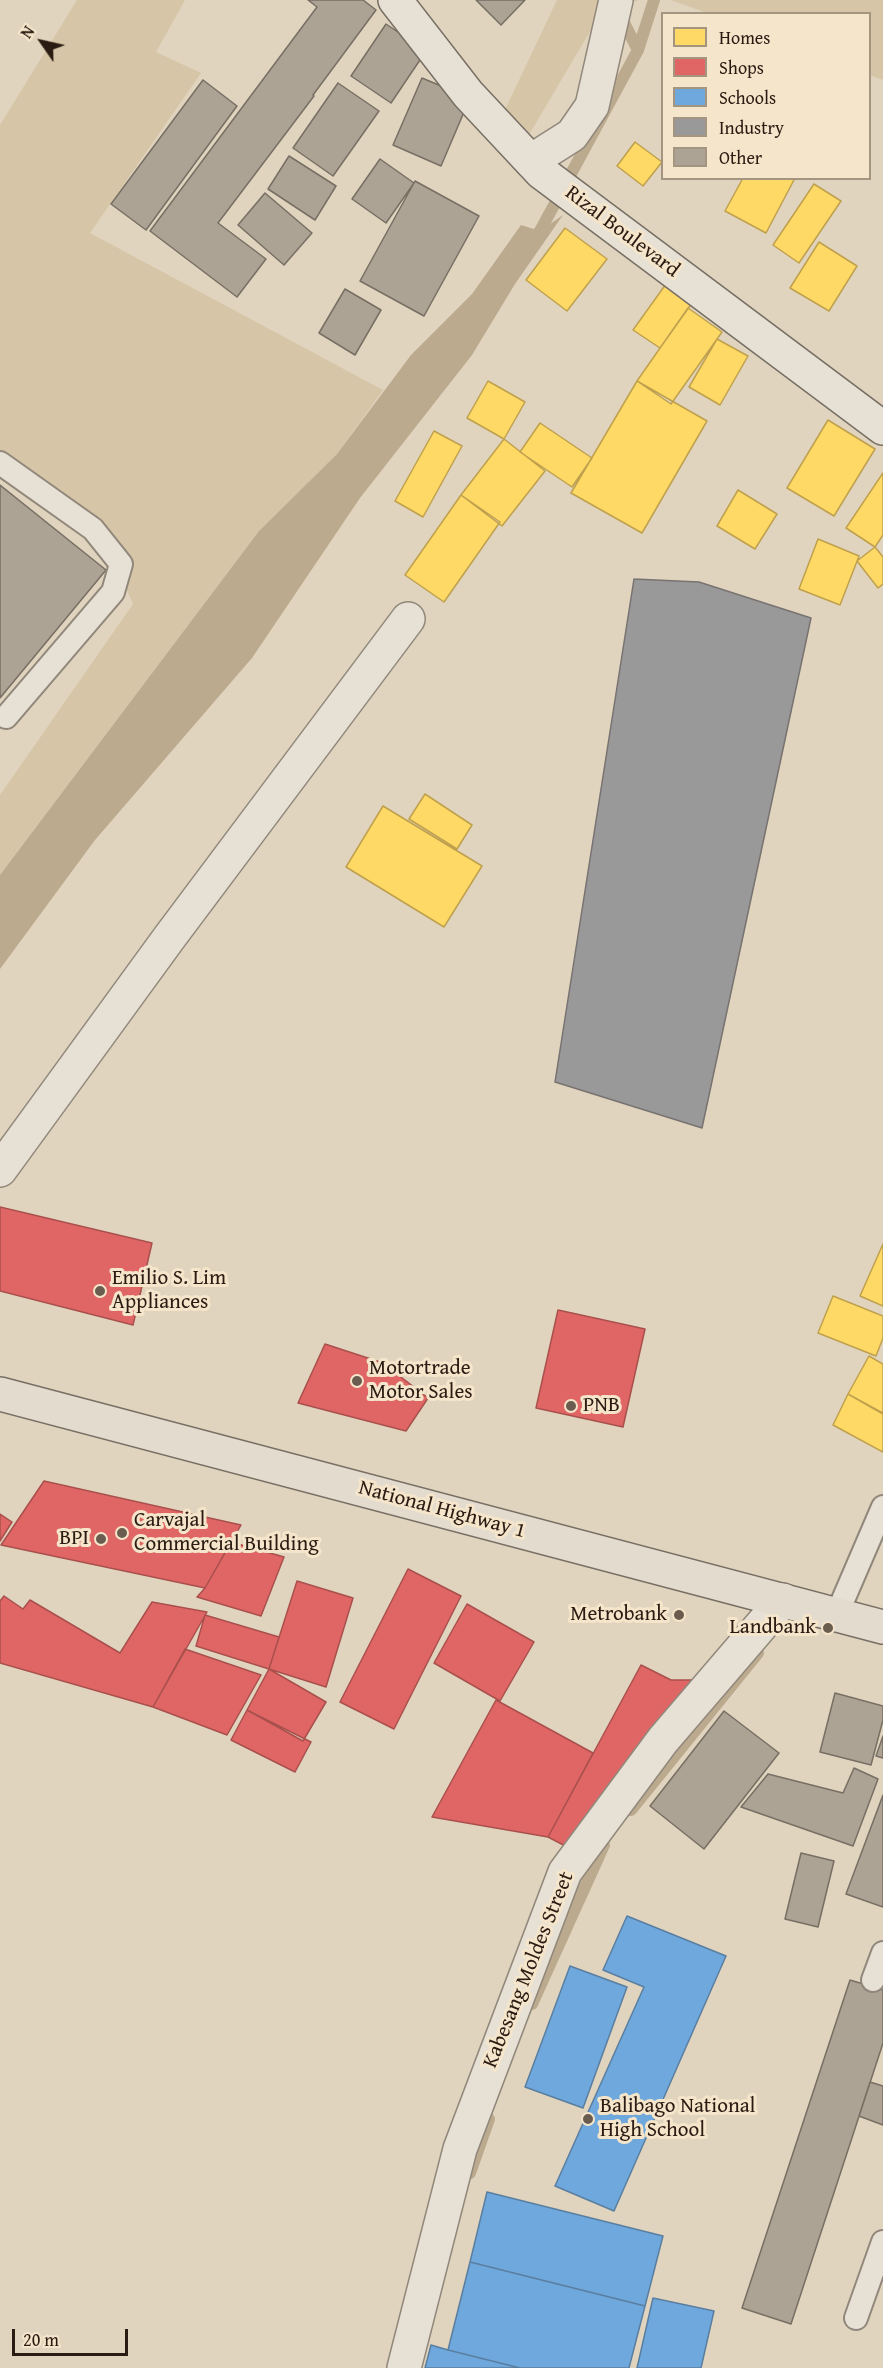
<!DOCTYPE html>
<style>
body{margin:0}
#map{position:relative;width:883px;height:2368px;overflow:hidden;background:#e0d4be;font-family:"Gentium Book Plus",serif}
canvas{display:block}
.legend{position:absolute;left:661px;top:12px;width:210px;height:168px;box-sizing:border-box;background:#f5e6cb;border:2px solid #a49581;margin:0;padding:8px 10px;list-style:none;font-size:18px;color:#2a1b13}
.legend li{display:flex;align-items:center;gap:12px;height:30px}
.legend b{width:30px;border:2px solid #a49581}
.north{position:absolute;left:12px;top:12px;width:60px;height:60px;-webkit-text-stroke:4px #f5e6cb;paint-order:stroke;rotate:304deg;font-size:16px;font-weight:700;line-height:24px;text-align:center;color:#2a1b13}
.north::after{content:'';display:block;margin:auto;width:21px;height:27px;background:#2a1b13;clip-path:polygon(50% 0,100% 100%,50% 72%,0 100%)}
.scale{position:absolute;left:12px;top:2329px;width:116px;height:27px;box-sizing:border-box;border:3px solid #2a1b13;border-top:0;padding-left:8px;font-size:18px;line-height:21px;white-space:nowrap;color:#2a1b13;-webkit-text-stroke:4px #f5e6cb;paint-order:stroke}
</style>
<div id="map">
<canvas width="883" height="2368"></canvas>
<ul class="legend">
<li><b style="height:16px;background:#ffd966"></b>Homes</li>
<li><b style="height:16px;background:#e06666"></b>Shops</li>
<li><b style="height:16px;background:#6fa8dc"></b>Schools</li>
<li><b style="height:16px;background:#999"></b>Industry</li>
<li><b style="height:16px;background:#aca394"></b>Other</li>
</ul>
<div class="north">N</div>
<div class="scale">20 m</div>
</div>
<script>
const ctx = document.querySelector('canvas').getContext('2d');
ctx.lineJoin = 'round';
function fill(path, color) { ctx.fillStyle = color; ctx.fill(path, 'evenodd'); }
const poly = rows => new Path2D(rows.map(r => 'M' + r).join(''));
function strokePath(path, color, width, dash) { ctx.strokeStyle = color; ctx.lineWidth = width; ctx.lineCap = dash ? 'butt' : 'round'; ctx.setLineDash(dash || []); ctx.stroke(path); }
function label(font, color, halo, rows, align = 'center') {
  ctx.font = font + ' "Gentium Book Plus",serif'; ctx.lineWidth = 6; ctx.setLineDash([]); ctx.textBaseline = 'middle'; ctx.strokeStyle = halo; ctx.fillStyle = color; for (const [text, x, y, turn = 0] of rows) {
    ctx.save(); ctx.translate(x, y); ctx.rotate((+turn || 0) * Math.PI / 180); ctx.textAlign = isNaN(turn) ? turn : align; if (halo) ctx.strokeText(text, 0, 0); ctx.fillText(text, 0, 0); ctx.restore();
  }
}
fill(poly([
 [77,0,185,0,156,52,201,73,90,233,383,390,337,454,259,531,0,875,0,795,133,604,105,538,0,472,0,125],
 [557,0,639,0,601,13,527,138,503,114],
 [671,0,883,0,883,80,870,75,870,14,707,13]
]), '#d6c5a7');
fill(poly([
 [563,215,515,284,472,355,360,498,252,658,95,840,0,969,0,875,259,531,337,454,411,355,472,294,521,225,540,231]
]), '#bcaa8e');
const homes = poly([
 [635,142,662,162,643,186,617,166,635,142],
 [743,178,795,178,766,233,725,211,743,178],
 [814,184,841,201,799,263,773,245,814,184],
 [565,228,607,259,567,311,526,280,565,228],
 [819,242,857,266,829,311,790,288,819,242],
 [666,284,692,303,660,348,633,330,666,284],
 [688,308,722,332,671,404,637,381,688,308],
 [717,339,748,356,720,405,689,387,717,339],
 [488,381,525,402,504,439,467,418,488,381],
 [637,381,707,421,642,533,571,493,637,381],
 [828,420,875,449,834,516,787,488,828,420],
 [540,423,592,458,572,487,520,452,540,423],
 [434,431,462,446,423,517,395,501,434,431],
 [504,439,545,471,502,526,461,495,504,439],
 [883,473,883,535,875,547,846,528,883,473],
 [738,490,777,514,755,549,717,526,738,490],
 [461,495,500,522,444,602,405,575,461,495],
 [818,539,859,556,840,605,799,589,818,539],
 [875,547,883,557,883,584,878,588,857,561,875,547],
 [425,794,472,825,457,849,409,819,425,794],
 [383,806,482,866,444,927,346,867,383,806],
 [883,1244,883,1306,860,1296,883,1244],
 [833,1296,883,1316,883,1338,876,1356,818,1333,833,1296],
 [869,1356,883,1364,883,1414,848,1394,869,1356],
 [848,1394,883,1413,883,1452,833,1425,848,1394]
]);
fill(homes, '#ffd966');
strokePath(homes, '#bfa04d', 1.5);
const shops = poly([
 [0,1207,152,1243,133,1325,0,1291,0,1207],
 [558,1310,645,1329,623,1427,536,1408,558,1310],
 [325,1344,383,1363,428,1398,406,1431,298,1403,325,1344],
 [44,1481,241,1525,205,1588,1,1545,44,1481],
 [0,1514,12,1522,0,1541,0,1514],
 [231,1542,284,1557,261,1616,197,1597,205,1588,231,1542],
 [408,1569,461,1596,394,1729,340,1702,408,1569],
 [297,1581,353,1598,326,1687,269,1669,297,1581],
 [4,1596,23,1609,30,1600,120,1653,152,1602,207,1612,153,1707,0,1663,0,1601,4,1596],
 [467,1604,534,1642,500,1701,434,1663,467,1604],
 [205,1615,279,1637,269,1669,196,1646,205,1615],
 [185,1649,261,1675,227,1735,153,1707,185,1649],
 [641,1665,671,1680,705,1680,575,1851,548,1837,641,1665],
 [269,1669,326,1702,303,1741,247,1710,269,1669],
 [496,1700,593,1753,548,1837,432,1817,496,1700],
 [247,1710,311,1742,295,1772,231,1740,247,1710]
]);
fill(shops, '#e06666');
strokePath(shops, '#a9504d', 1.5);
const schools = poly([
 [627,1916,726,1956,614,2211,555,2186,644,1987,603,1970,627,1916],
 [570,1966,627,1987,583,2108,525,2087,570,1966],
 [487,2192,663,2236,645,2306,470,2262,487,2192],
 [470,2262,645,2306,629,2368,520,2368,448,2350,470,2262],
 [653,2298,714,2311,701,2368,637,2368,653,2298],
 [431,2345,448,2350,520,2368,425,2368,431,2345]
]);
fill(schools, '#6fa8dc');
strokePath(schools, '#5a7ea0', 1.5);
const industry = poly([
 [634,579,699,582,811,618,702,1128,555,1082,634,579]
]);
fill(industry, '#999');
strokePath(industry, '#787371', 1.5);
strokePath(poly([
 [619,13,638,50],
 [529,244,540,231,638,50,654,0],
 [631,1810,758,1653],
 [532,2004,604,1845],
 [470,2173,489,2119]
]), '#bcaa8e', 12);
const building = poly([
 [308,0,363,0,376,10,313,95,314,96,218,223,266,259,237,297,150,231,317,7,308,0],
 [476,0,525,0,501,25,476,0],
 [386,24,426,51,391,103,351,76,386,24],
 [422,78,470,98,441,166,393,145,422,78],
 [203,80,237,106,146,230,111,204,203,80],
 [338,83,379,111,333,176,293,148,338,83],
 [289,156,336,186,315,220,268,189,289,156],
 [380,159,414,183,386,223,352,199,380,159],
 [415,181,479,216,424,316,360,281,415,181],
 [265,193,312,233,284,265,238,225,265,193],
 [345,289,381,310,355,355,319,333,345,289],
 [0,485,106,570,0,698,0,485],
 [835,1693,883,1706,883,1720,871,1765,820,1752,835,1693],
 [724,1711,779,1753,704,1849,650,1806,724,1711],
 [883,1736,883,1758,876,1756,883,1736],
 [854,1768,878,1779,853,1846,741,1807,768,1774,843,1793,854,1768],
 [883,1795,883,1907,846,1894,883,1795],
 [801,1853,834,1861,818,1927,785,1919,801,1853],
 [850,1980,883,1990,883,2043,791,2324,742,2308,850,1980],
 [870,2082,883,2086,883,2125,859,2116,870,2082]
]);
fill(building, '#aca394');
strokePath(building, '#786f64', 1.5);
const lane = poly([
 [0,463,93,529,121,564,113,592,6,717],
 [837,1614,883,1507],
 [873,1980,883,1953],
 [856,2318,883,2242]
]);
const street = poly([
 [531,161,572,135,592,106,616,0],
 [0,1170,169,938,408,619],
 [404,2368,460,2149,565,1872,663,1740,783,1600]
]);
const secondary = poly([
 [395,0,468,94,541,172,883,428]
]);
const highway = poly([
 [0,1394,883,1627]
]);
strokePath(lane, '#91887b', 26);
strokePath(street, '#91887b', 36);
strokePath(secondary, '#786f64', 36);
strokePath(highway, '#786f64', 36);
strokePath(lane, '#e6e0d5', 22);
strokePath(street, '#e6e0d5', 33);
strokePath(secondary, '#e6e0d5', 33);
strokePath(highway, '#e2dbce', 33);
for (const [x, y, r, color] of [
 [100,1291,6,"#6a5c4f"],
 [357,1381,6,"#6a5c4f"],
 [571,1406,6,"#6a5c4f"],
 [122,1533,6,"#6a5c4f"],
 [101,1539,6,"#6a5c4f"],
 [679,1615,6,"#6a5c4f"],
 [828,1628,6,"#6a5c4f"],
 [588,2119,6,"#6a5c4f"]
]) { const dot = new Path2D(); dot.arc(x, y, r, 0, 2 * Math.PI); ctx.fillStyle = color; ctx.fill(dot); strokePath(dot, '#f5e6cb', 2); }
label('21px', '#2a1b13', '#f5e6cb', [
 ["Rizal Boulevard",622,232,37],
 ["National Highway 1",442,1510,15],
 ["Kabesang Moldes Street",529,1970,-68]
]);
label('21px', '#2a1b13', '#f5e6cb', [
 ["Emilio S. Lim",112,1279],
 ["Appliances",112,1303],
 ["Motortrade",369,1369],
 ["Motor Sales",369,1393],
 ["PNB",583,1406],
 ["Carvajal",134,1521],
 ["Commercial Building",134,1545],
 ["BPI",89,1539,"right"],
 ["Metrobank",667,1615,"right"],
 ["Landbank",816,1628,"right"],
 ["Balibago National",600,2107],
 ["High School",600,2131]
], 'left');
</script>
